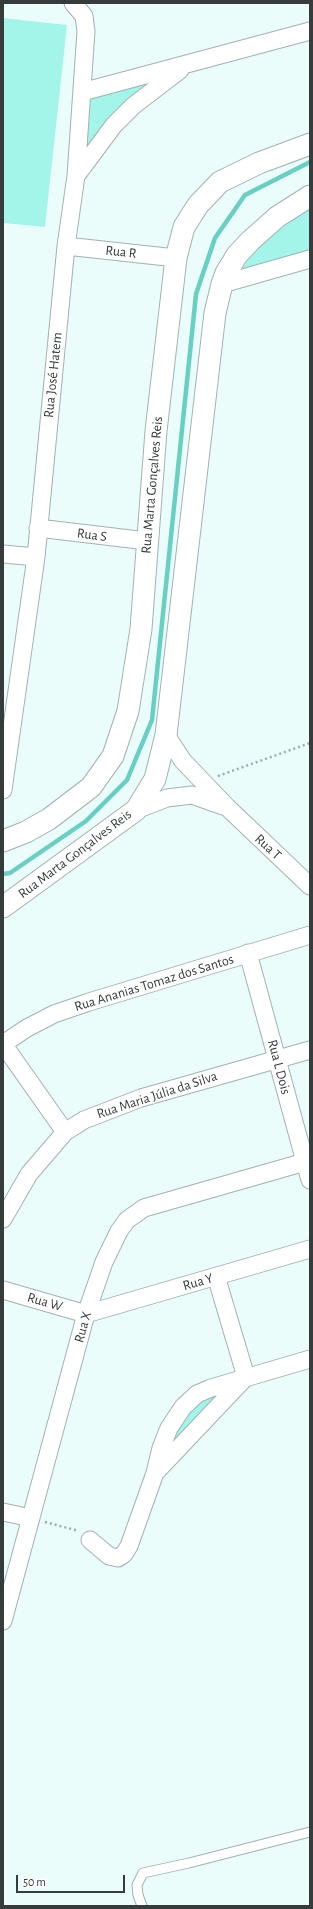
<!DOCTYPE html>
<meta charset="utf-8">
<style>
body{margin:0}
#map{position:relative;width:313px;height:1909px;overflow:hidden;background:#ebfdfa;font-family:"Alegreya Sans",sans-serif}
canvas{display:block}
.frame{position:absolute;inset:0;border:4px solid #353c3b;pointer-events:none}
.scale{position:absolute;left:16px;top:1875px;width:109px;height:18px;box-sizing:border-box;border:2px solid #353c3b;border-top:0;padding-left:5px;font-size:12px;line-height:14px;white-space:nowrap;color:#353c3b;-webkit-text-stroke:3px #fff;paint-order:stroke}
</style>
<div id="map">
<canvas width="313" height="1909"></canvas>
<div class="frame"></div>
<div class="scale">50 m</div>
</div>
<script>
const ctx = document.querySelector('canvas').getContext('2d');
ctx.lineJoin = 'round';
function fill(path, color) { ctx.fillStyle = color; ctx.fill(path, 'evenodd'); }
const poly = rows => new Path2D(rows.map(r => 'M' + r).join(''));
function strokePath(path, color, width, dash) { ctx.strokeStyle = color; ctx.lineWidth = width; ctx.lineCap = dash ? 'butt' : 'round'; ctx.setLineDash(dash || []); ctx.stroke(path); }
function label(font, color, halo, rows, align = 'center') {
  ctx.font = font + ' "Alegreya Sans",sans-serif'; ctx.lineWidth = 3; ctx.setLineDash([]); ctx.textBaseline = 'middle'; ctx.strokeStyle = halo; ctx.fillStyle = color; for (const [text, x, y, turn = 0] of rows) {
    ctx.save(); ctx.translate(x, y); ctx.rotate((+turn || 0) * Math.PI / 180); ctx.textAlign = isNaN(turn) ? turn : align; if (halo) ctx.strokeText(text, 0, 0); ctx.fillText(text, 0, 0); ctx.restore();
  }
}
fill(poly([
 [3,18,67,25,45,227,3,223],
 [188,64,79,170,83,92],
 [310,208,310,251,241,271,254,248],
 [236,1382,163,1454,184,1410]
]), '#a3f4e9');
strokePath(poly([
 [3,874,10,873,86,821,127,780,152,720,196,294,215,238,245,195,310,162]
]), '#68cfc3', 4.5);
const service = poly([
 [142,1906,138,1895,137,1885,143,1873,189,1863,310,1832]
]);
const minor = poly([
 [82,92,310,31],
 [76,176,114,125,133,106,180,70],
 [66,246,176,258],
 [222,284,310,259],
 [38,528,147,541],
 [3,554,36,557],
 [166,735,183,761,227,807,310,886],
 [3,790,36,557,66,246,76,176,86,31,84,16,73,3],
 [136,810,167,798,192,795,223,806],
 [248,953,310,1180],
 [3,1044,27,1028,54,1014,89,1002,310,935],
 [3,1044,65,1132],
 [3,1219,29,1174,65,1132,84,1120,141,1098,310,1050],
 [3,1290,86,1314],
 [86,1314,310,1249],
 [156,1472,246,1377,216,1276],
 [3,1512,31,1518],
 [90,1540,109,1556,118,1558,124,1554,129,1546,155,1473,161,1448,169,1428,183,1407,197,1394,211,1388,310,1359],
 [3,1621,86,1314,104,1262,119,1231,127,1220,144,1208,305,1162]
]);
const tertiary = poly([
 [3,841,26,832,49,819,91,787,113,756,128,711,141,629,156,431,176,258,184,227,198,205,220,182,259,163,310,144],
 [3,907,136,810,155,779,166,735,215,313,222,284,226,273,237,255,250,241,277,217,310,196]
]);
strokePath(service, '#a1b2b0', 11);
strokePath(minor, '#a1b2b0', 19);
strokePath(tertiary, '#a1b2b0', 23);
strokePath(poly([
 [218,776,310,743],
 [45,1522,79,1531]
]), '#9daaa8', 2.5, [2, 3]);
strokePath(service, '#fff', 9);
strokePath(minor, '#fff', 17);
strokePath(tertiary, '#fff', 21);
label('14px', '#353c3b', '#fff', [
 ["Rua R",121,252,6],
 ["Rua José Hatem",53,375,-84],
 ["Rua Marta Gonçalves Reis",152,485,-85],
 ["Rua S",92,535,7],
 ["Rua T",268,847,43],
 ["Rua Marta Gonçalves Reis",75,854,-37],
 ["Rua Ananias Tomaz dos Santos",154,983,-17],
 ["Rua L Dois",279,1067,75],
 ["Rua Maria Júlia da Silva",157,1095,-18],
 ["Rua Y",198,1282,-16],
 ["Rua W",45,1302,16],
 ["Rua X",83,1327,-74]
]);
</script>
